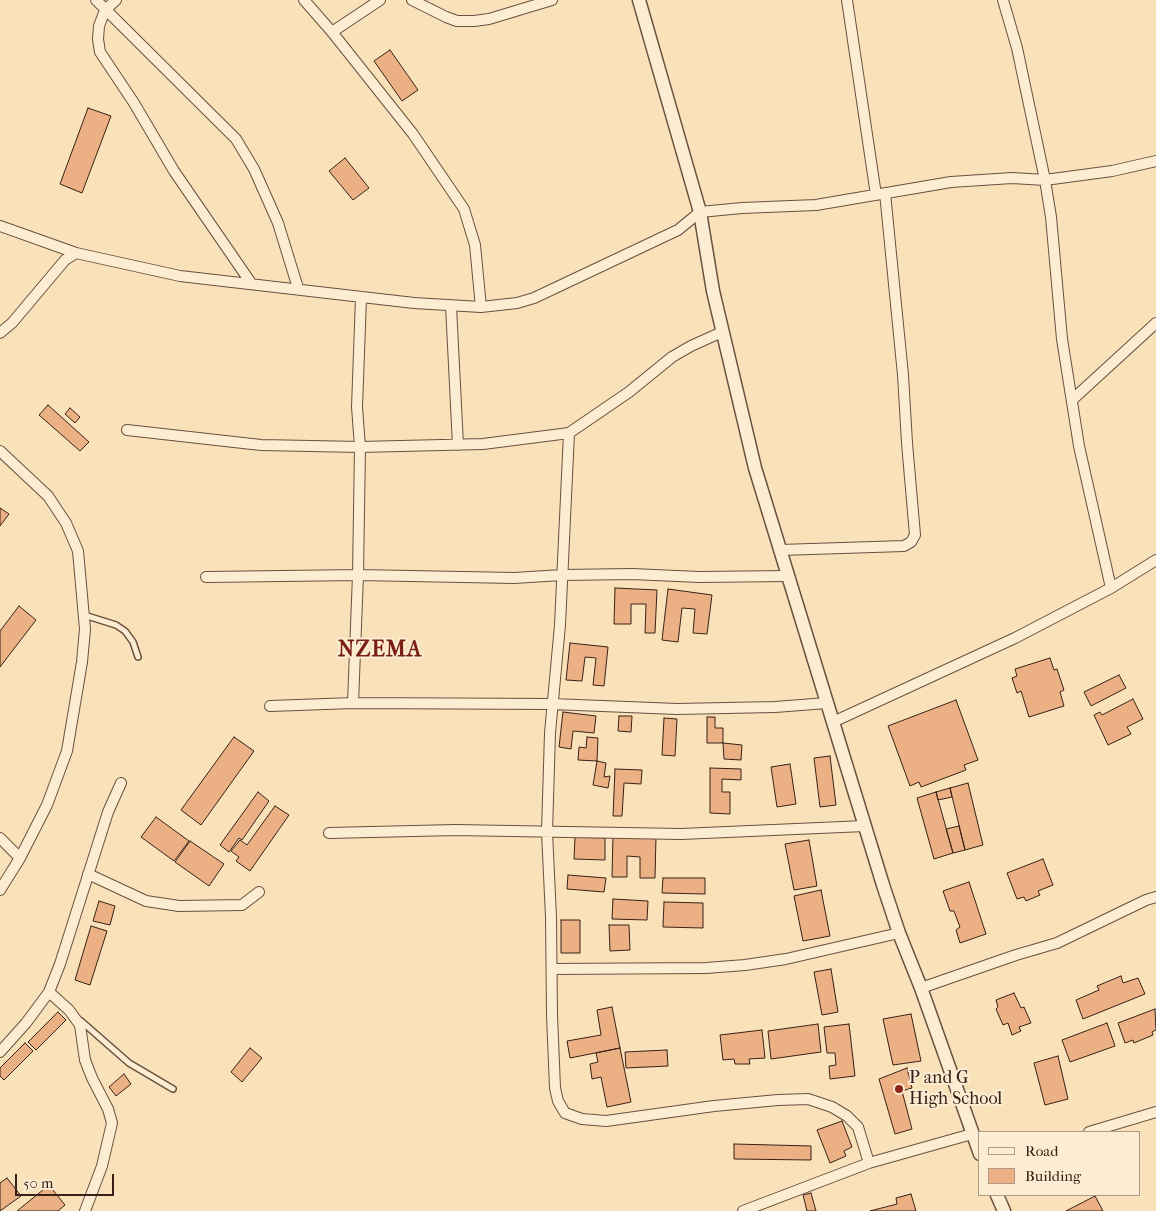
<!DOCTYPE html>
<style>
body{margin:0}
#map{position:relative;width:1156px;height:1211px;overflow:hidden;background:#f9e2ba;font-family:"IM FELL French Canon",serif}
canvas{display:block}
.legend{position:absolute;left:978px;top:1131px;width:162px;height:65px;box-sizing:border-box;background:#fbecd2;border:1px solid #ad9a87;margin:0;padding:6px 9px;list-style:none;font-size:15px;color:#392017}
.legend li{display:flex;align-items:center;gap:10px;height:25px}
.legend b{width:25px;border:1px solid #ad9a87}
.scale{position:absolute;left:15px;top:1174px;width:99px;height:22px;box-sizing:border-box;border:2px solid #392017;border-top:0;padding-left:6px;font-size:15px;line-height:18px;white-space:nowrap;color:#392017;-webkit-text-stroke:4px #fbecd2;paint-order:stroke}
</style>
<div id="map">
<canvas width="1156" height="1211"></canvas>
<ul class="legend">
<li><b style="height:6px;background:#fbecd2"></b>Road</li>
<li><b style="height:14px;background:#ebb185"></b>Building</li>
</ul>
<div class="scale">50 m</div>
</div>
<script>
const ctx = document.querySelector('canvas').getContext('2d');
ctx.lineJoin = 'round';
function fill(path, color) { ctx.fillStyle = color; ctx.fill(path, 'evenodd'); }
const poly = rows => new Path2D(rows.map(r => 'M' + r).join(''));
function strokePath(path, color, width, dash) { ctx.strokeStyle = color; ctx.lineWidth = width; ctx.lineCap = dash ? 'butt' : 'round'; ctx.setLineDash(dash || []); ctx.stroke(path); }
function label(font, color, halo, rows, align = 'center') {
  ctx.font = font + ' "IM FELL French Canon",serif'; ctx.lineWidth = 4; ctx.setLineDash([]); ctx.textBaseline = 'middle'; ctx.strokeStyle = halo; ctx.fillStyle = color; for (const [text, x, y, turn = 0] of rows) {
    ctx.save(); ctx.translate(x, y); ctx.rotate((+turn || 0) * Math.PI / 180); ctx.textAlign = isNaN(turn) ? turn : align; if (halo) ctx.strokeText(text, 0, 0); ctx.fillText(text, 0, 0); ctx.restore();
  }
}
const building = poly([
 [390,50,418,90,402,101,374,61,390,50],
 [88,108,111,116,82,193,60,184,88,108],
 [345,158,369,188,353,200,329,171,345,158],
 [48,405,89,442,80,451,39,415,48,405],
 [70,408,80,417,75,423,65,414,70,408],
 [0,508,9,514,0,526,0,508],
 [615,588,657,590,655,633,645,633,646,604,631,604,631,624,614,624,615,588],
 [668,589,712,595,707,634,693,633,695,609,682,608,678,642,662,640,668,589],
 [19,606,36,620,0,667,0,631,19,606],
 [570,643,608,647,604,686,593,685,596,658,585,657,582,681,566,680,570,643],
 [1050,658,1054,670,1057,669,1064,690,1060,692,1064,706,1029,717,1021,691,1017,693,1012,678,1017,676,1015,669,1050,658],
 [1119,675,1126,688,1091,706,1084,692,1119,675],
 [1133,699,1143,719,1127,727,1131,734,1108,745,1094,715,1100,712,1102,715,1133,699],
 [956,700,978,760,964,765,966,770,921,787,919,782,910,786,888,726,956,700],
 [563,712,596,716,594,733,573,731,571,749,559,747,563,712],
 [619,716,632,716,631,732,618,731,619,716],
 [707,717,715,717,715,728,723,728,723,743,707,743,707,717],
 [664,718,677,719,675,756,662,755,664,718],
 [234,737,254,751,201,825,181,810,234,737],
 [587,737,598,738,597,761,578,760,579,747,586,748,587,737],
 [723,743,742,745,741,760,724,759,723,743],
 [830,756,836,805,820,807,814,758,830,756],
 [597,761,606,763,604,777,610,776,608,788,593,785,597,761],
 [790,764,796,804,777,807,771,767,790,764],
 [710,768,741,769,741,780,722,779,722,792,730,792,730,814,710,813,710,768],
 [615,769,642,770,641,784,624,783,622,816,613,816,615,769],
 [968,783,983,845,965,850,950,788,968,783],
 [950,788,952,797,938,800,936,792,950,788],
 [258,792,269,801,242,840,239,838,229,852,220,845,258,792],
 [936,792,953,853,934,859,917,798,936,792],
 [275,806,289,815,250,871,236,861,239,857,231,851,240,840,247,845,275,806],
 [156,817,189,841,174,861,141,837,156,817],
 [959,826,965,850,953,853,946,829,959,826],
 [613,836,656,837,655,878,640,878,640,857,627,856,627,877,612,877,613,836],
 [575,837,605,838,605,860,574,859,575,837],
 [809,840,817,886,794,890,785,844,809,840],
 [190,841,224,864,209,886,175,862,190,841],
 [1043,859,1053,885,1038,891,1040,895,1026,901,1024,897,1017,899,1007,873,1043,859],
 [568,875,606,878,604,892,567,889,568,875],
 [663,878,705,878,705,894,662,893,663,878],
 [969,882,986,934,960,943,956,930,960,927,954,911,950,911,943,891,969,882],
 [821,890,830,936,803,941,794,896,821,890],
 [613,899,648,901,647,920,612,919,613,899],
 [99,901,115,906,110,925,93,921,99,901],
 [664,902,703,903,703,928,663,927,664,902],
 [561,920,580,920,580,953,561,953,561,920],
 [609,925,629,925,630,950,610,951,609,925],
 [91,926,107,931,90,985,75,980,91,926],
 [831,969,838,1012,822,1015,814,972,831,969],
 [1121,976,1123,983,1138,978,1145,994,1083,1019,1076,1000,1099,990,1097,986,1121,976],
 [1014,993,1021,1008,1024,1007,1031,1023,1019,1027,1021,1031,1012,1035,1008,1023,1003,1025,996,1009,998,1007,996,1000,1014,993],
 [612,1007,620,1048,570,1058,567,1041,601,1035,597,1010,612,1007],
 [1155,1009,1156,1030,1152,1032,1153,1035,1134,1043,1133,1040,1125,1043,1118,1023,1155,1009],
 [58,1012,66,1020,36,1050,28,1042,58,1012],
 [911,1014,921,1061,893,1065,883,1019,911,1014],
 [1107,1023,1115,1046,1070,1062,1062,1040,1107,1023],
 [818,1024,821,1052,771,1059,768,1031,818,1024],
 [849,1024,855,1076,830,1079,829,1066,836,1065,835,1053,827,1053,824,1027,849,1024],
 [762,1030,765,1058,749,1059,750,1064,735,1064,734,1059,723,1060,720,1035,762,1030],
 [25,1043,33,1051,4,1080,0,1076,0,1068,25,1043],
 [250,1048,262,1058,242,1082,231,1072,250,1048],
 [620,1048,631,1102,607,1107,601,1077,592,1079,590,1064,598,1062,596,1053,620,1048],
 [667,1050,668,1066,626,1068,625,1052,667,1050],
 [1058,1056,1068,1099,1045,1105,1034,1063,1058,1056],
 [907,1068,912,1088,902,1091,912,1129,895,1134,879,1079,907,1068],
 [124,1074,131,1084,116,1096,109,1087,124,1074],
 [842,1121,852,1147,844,1151,846,1156,830,1163,817,1130,842,1121],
 [734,1144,811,1146,811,1160,734,1159,734,1144],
 [7,1178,21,1196,0,1211,0,1183,7,1178],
 [49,1185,65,1205,58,1211,17,1211,49,1185],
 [811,1193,816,1211,807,1211,803,1195,811,1193],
 [911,1194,916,1211,870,1211,897,1204,896,1198,911,1194],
 [1095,1196,1103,1211,1066,1211,1095,1196]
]);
fill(building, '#ebb185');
strokePath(building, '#392017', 1);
const service = poly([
 [84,615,116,625,125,631,133,642,138,657],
 [81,1021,129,1063,173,1089]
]);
const minor = poly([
 [96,0,236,139,254,169,278,223,298,288],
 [116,0,105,10,99,26,98,39,100,52,134,103,174,171,251,283],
 [304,0,332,32,413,134,464,209,475,245,481,307],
 [412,0,446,17,457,21,474,21,489,19,552,0],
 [847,0,876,195],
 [1003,0,1017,48,1045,180,1051,217,1062,339,1079,446,1111,588],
 [332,32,380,0],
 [0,226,76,253],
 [451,306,458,445],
 [0,333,12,323,65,260,76,253,180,276,414,303,481,307,517,303,534,298,678,230,700,212,742,208,816,205,951,182,1012,178,1045,180,1112,171,1156,161],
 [1072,400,1156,323],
 [127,430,261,445,360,447,483,444,569,433,629,392,672,357,691,346,722,332],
 [569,433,560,625,550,733,547,832,551,917,552,1015,555,1088,558,1101,565,1113,582,1119,606,1121,714,1106,778,1100,808,1099,832,1107,847,1116,858,1127,869,1163],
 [0,451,48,496,66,523,78,551,85,629,82,662,67,751,47,805,20,858,0,890],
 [780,550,904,546,911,542,915,535,907,443,903,375,885,193],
 [206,577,358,575,514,578,562,575,632,574,699,577,788,576],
 [353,703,358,575,360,447,357,407,361,298],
 [270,706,353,703,552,704,677,709,775,707,827,703],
 [833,722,1015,638,1111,588,1156,560],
 [329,833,455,830,681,834,865,826],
 [0,838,20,858],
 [88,874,146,901,179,906,242,905,259,892],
 [552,969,706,968,745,965,786,959,899,933],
 [921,988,1016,955,1057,943,1146,900,1156,897],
 [49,992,69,1010,80,1025,85,1060,92,1078,108,1109,112,1123,102,1166,85,1211],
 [0,1052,26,1023,49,992,60,964,108,812,121,783],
 [1089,1132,1156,1112],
 [743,1211,869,1163,972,1134]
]);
const tertiary = poly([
 [639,0,700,212,713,291,755,468,883,885,899,933,921,988,980,1154],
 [997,1195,1004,1211]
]);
strokePath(service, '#695040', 8);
strokePath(minor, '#695040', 12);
strokePath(tertiary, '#695040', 15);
strokePath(service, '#fbecd2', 5);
strokePath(minor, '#fbecd2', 10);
strokePath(tertiary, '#fbecd2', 12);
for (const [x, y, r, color] of [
 [899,1089,5,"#8f2418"]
]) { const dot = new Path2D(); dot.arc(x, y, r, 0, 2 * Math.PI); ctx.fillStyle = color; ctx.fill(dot); strokePath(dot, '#fbecd2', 2); }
label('18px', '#392017', '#fbecd2', [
 ["P and G",909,1079],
 ["High School",909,1100]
], 'left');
ctx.letterSpacing = '1px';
label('bold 22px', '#7a1f14', '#fbecd2', [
 ["NZEMA",380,651]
]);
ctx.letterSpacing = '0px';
</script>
